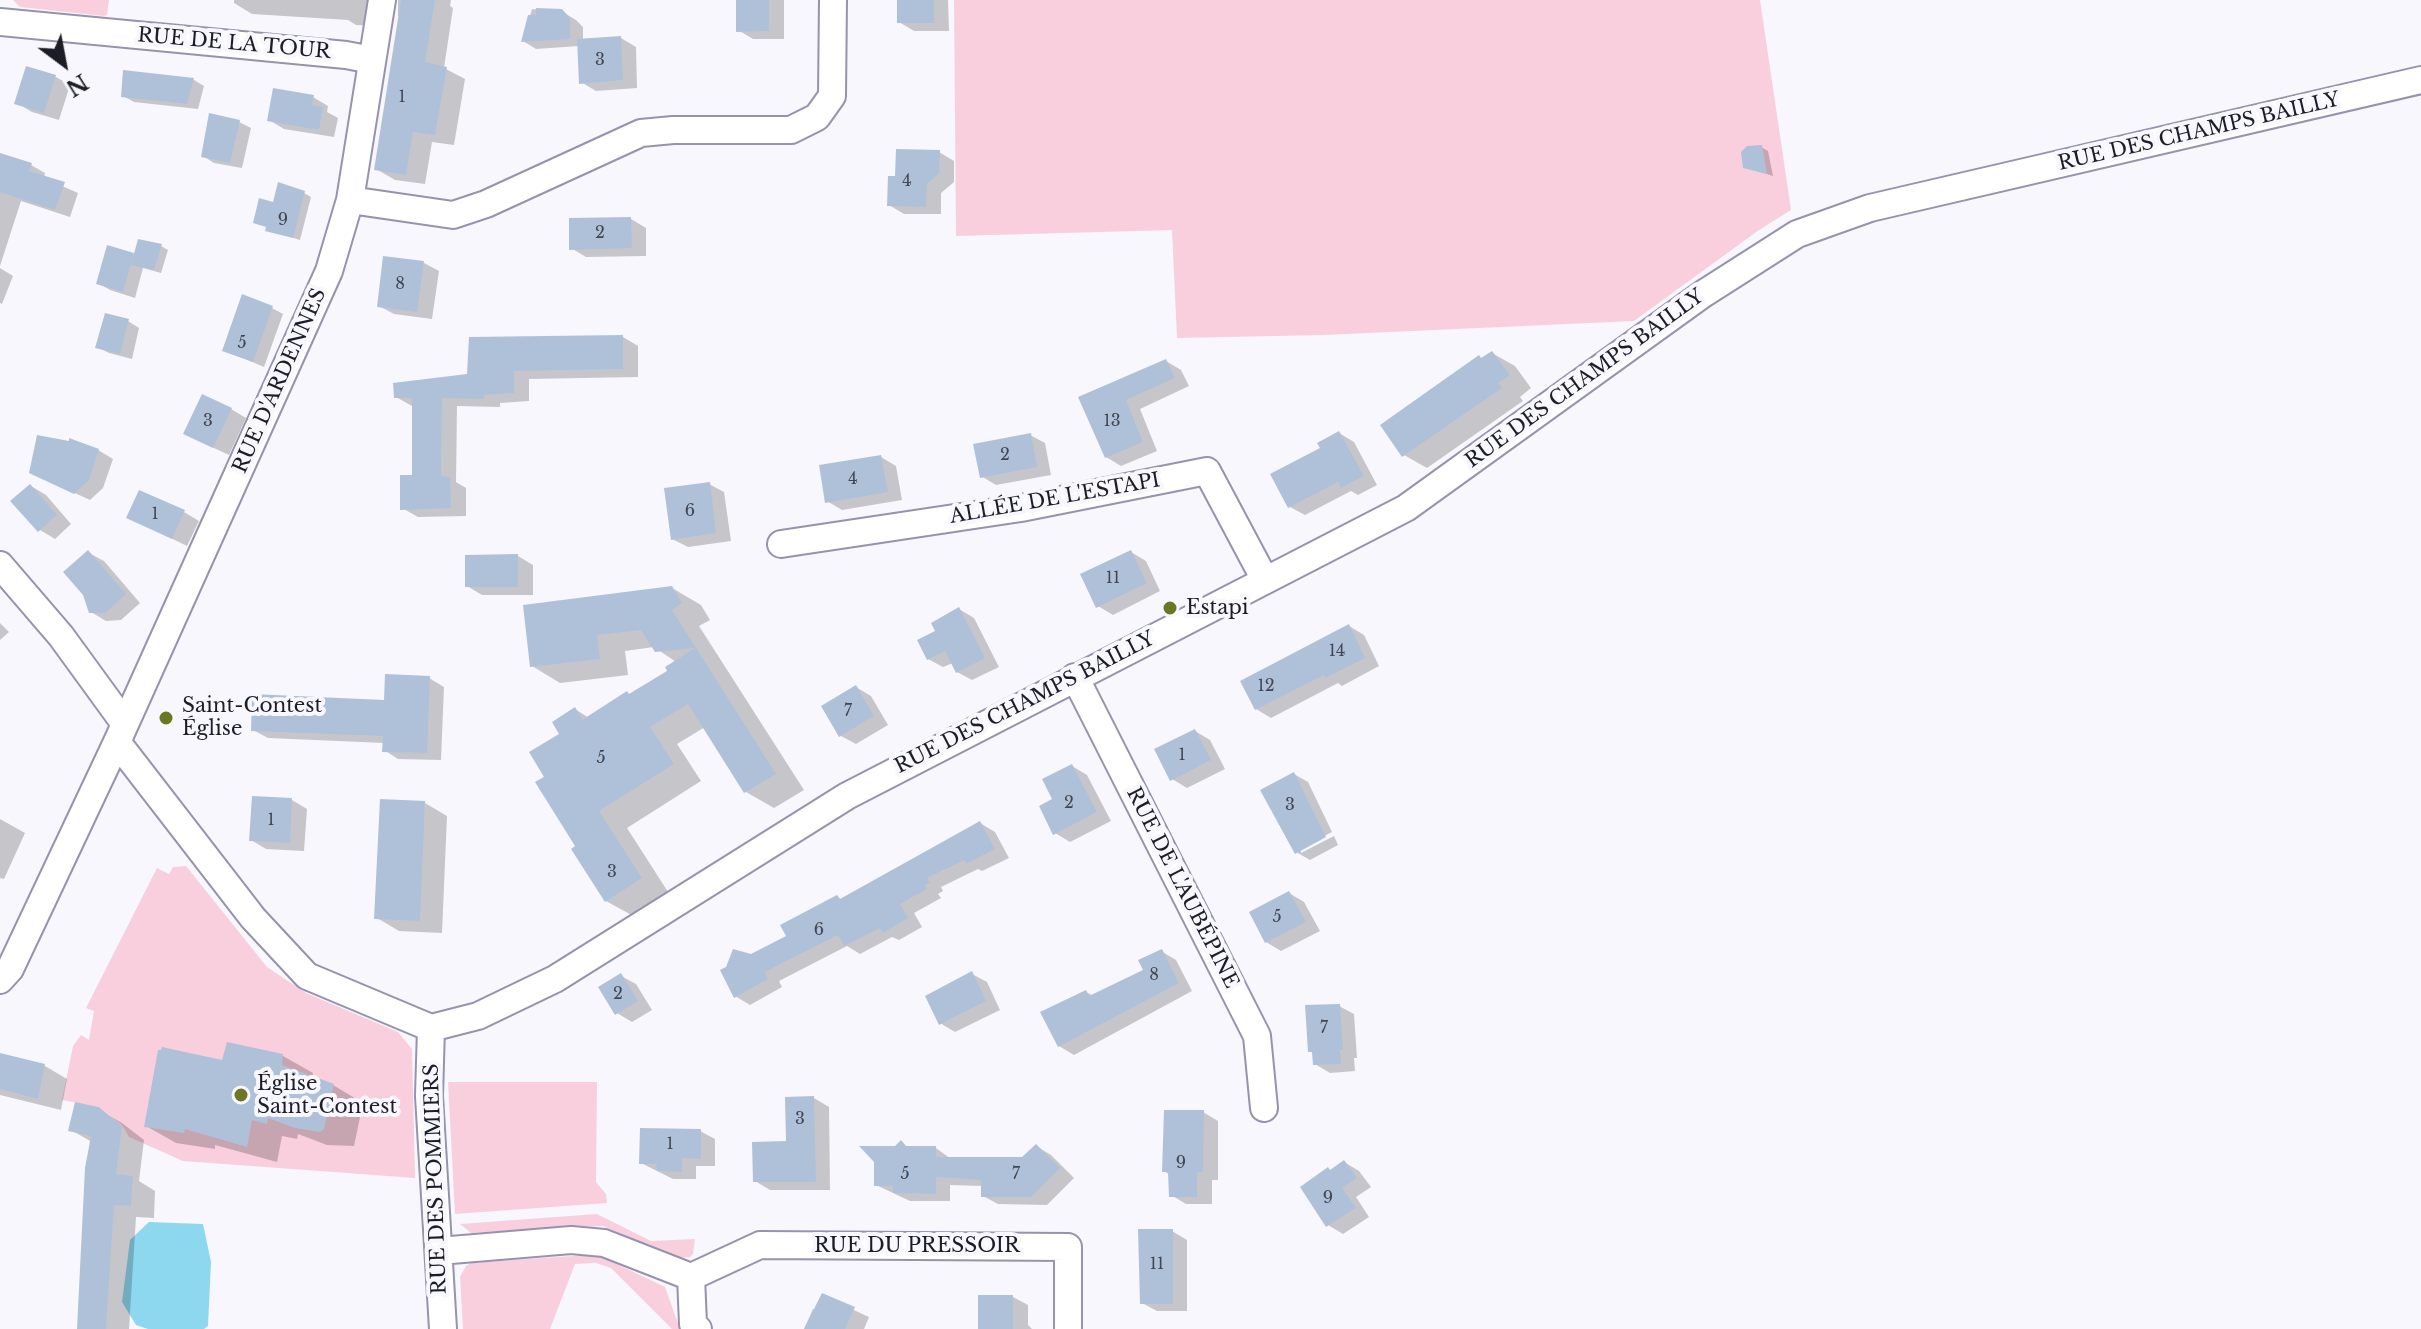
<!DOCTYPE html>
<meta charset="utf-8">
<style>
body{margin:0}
#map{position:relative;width:2421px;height:1329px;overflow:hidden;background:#f7f7fd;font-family:"Libre Baskerville",serif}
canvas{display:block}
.north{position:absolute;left:24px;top:24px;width:80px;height:80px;-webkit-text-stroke:6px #f7f7fd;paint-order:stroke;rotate:148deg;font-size:22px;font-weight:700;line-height:32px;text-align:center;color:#1d1d27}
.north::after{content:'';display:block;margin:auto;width:28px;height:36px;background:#1d1d27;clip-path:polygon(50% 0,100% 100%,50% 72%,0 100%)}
</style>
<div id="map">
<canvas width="2421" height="1329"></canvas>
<div class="north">N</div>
</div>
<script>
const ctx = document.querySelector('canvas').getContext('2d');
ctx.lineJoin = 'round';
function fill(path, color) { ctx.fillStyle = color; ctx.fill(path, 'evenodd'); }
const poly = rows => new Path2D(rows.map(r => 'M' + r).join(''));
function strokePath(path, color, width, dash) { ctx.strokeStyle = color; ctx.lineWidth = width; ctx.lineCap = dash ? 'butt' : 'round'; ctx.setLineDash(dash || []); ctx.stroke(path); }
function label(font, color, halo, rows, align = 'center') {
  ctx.font = font + ' "Libre Baskerville",serif'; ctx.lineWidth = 8; ctx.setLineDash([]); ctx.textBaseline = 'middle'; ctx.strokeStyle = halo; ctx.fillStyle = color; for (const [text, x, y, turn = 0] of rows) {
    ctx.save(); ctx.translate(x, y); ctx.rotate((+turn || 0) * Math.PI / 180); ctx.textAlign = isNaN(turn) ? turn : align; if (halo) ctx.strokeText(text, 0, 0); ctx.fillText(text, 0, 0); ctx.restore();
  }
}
fill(poly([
 [13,0,109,0,107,15,104,16,20,7],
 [954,0,1760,0,1791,210,1759,230,1634,321,1324,335,1177,338,1172,230,956,236],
 [186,866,267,967,306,993,398,1032,412,1049,415,1178,183,1161,129,1137,122,1125,99,1107,62,1100,73,1046,81,1035,89,1040,94,1011,86,1008,157,868,169,874,173,867],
 [448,1082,597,1082,596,1182,606,1194,607,1203,455,1214],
 [597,1214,651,1241,695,1239,693,1254,690,1257,677,1258,603,1226,471,1233,460,1224],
 [587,1255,600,1256,665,1287,680,1329,672,1329,611,1268,596,1263,575,1264,550,1329,463,1329,460,1277,466,1266,471,1263]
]), '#f9cfdd');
fill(poly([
 [149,1222,203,1224,211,1262,208,1326,204,1329,148,1329,136,1325,122,1302,130,1240]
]), '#8ed8ef');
fill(poly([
 [234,0,390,0,381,26,356,25,348,20,252,14,234,3],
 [398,0,451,0,450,6,453,8,444,68,465,79,454,145,432,142,425,184,395,180,376,169,401,18,398,16],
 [737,0,784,0,784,39,753,39,738,30],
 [899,0,948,0,949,31,914,31,899,22],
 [532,9,561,11,576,20,583,27,583,41,621,38,636,47,637,88,596,91,581,82,579,46,536,49,523,41],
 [28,68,56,77,70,85,59,120,32,112,17,103],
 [125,72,194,80,204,86,198,109,134,102,123,96],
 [313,97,328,106,327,112,338,118,334,137,284,129,269,120],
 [239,122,251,128,242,168,214,163,203,156],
 [1761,147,1768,151,1773,176,1745,167],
 [939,152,954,161,954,182,941,193,941,214,904,214,889,205,897,178],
 [0,154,31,165,45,173,44,178,78,193,70,217,21,201,0,266],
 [304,193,311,197,300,240,268,230,274,204],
 [631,219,646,228,646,256,586,257,571,248],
 [161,246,168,250,161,273,143,268,135,298,110,290,98,283,133,255,135,256],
 [385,258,424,263,439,271,432,319,394,314,379,306],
 [0,268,13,276,2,304,0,303],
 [272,308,283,314,264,367,224,350],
 [128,321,139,328,132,359,109,353,97,347],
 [623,337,638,346,638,377,529,379,529,401,500,403,500,407,457,406,456,482,466,488,466,516,418,517,402,508,414,477,412,406,396,397],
 [1492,353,1515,366,1531,388,1520,397,1523,401,1427,468,1404,455,1479,357,1483,359],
 [1166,361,1181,370,1189,386,1140,409,1157,451,1121,466,1106,457,1081,398],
 [231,409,246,418,229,455,201,442],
 [1339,433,1354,442,1377,485,1358,495,1351,491,1305,515,1290,507,1323,449],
 [1030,435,1045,443,1051,475,996,485,981,476],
 [98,450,113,459,103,488,90,500,46,480],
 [881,457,896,466,902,500,842,510,827,501],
 [709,484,724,492,731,541,688,547,672,539],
 [31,486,46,495,71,524,55,539,40,530,13,501],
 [184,512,199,521,187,546,144,525],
 [1131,552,1146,561,1160,591,1113,615,1098,606],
 [89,553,104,561,140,603,121,620,106,621,91,612],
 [518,556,533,565,533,595,482,595,467,586],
 [672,588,701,605,710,620,699,626,804,790,774,808,746,792,705,727,677,744,701,781,627,828,670,895,635,917,606,901,546,777,562,734,575,709,589,718,670,671,676,662,654,647,625,651,628,675,560,683,532,666],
 [959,609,974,618,999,667,972,680,957,672,953,663,943,667,928,659,937,632],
 [0,623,9,632,0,640],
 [1349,626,1364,635,1379,666,1342,686,1338,683,1271,718,1256,709],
 [429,678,444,687,441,760,398,759,384,750,384,743,268,738,253,730,386,702],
 [856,687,871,696,888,725,856,744,841,736],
 [1195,731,1210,740,1225,769,1187,788,1172,779],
 [1072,766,1087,775,1111,821,1070,842,1055,833,1055,800],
 [1294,774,1308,782,1332,832,1301,848,1301,853,1334,836,1338,845,1310,860,1296,852],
 [292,800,307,809,304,851,266,849,251,840],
 [425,803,447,816,442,933,399,931,377,918],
 [0,819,25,833,4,879,0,878],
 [980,823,995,832,1009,858,982,871,978,869,941,887,943,891,938,894,941,898,914,913,922,927,899,940,892,937,860,954,847,946,779,981,782,987,750,1005,735,996,751,956,789,937,837,897,842,900],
 [1289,893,1304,902,1320,931,1281,951,1266,942],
 [1161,951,1176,960,1192,991,1074,1055,1059,1046,1086,992,1094,996,1145,971],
 [972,974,987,982,1000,1010,955,1032,940,1023],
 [621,976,636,984,652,1010,632,1022,617,1013],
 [1339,1006,1354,1014,1357,1058,1354,1058,1355,1071,1330,1073,1315,1064,1314,1054,1310,1051],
 [0,1055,45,1066,67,1079,61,1110,0,1095],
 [283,1056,313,1073,312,1078,333,1085,363,1103,354,1146,327,1145,298,1134,297,1139,282,1136,277,1162,215,1145,215,1149,176,1143,146,1126,223,1063],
 [814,1098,829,1107,830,1190,770,1190,755,1181,788,1143],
 [98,1109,122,1123,144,1140,139,1181,155,1191,154,1218,136,1217,129,1329,79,1329,92,1142,71,1130],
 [1203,1112,1218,1121,1218,1180,1212,1180,1212,1204,1186,1204,1171,1195,1170,1175,1164,1171],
 [700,1131,715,1139,715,1166,696,1166,696,1179,673,1179,641,1163],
 [901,1143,910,1148,936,1148,951,1159,1023,1159,1036,1146,1051,1155,1074,1178,1047,1205,998,1204,983,1196,983,1186,950,1185,950,1201,910,1201,876,1185],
 [1344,1162,1359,1171,1371,1187,1356,1197,1369,1217,1343,1234,1328,1225,1331,1171],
 [1172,1231,1187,1240,1187,1311,1157,1311,1142,1303],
 [823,1296,869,1317,864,1329,804,1329,813,1309,816,1310],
 [1013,1297,1028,1305,1028,1325,1032,1329,979,1329]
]), '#0003');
fill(poly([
 [401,0,435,0,425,62,447,67,435,135,413,132,406,175,374,170],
 [736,0,769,0,769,31,736,32],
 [897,0,934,0,934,23,897,23],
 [536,8,562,9,570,18,570,39,521,42,528,15,536,15],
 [621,36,623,80,579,84,577,39],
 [26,66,56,75,44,113,14,104],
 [123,70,194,78,187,104,121,97],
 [273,88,314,95,312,105,323,107,319,130,267,121],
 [209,113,240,120,230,163,201,157],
 [1762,145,1767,174,1743,168,1741,152,1747,146],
 [896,149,940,150,939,173,927,184,926,207,887,206,888,176,895,176],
 [0,153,32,163,29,171,65,182,55,210,0,192],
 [278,182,305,191,293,238,265,231,266,227,253,223,259,198,273,202],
 [631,217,632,248,569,250,569,218],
 [138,239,162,244,154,270,131,265],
 [107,245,134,253,123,292,96,284],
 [383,256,424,261,417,312,377,307],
 [242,294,273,306,253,362,222,351],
 [105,313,129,319,120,354,95,348],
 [623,335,623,369,514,371,514,393,484,395,484,399,442,398,441,476,450,477,451,508,400,510,400,475,412,475,412,398,394,398,393,383,467,374,469,337],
 [1492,351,1510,375,1498,383,1502,388,1402,457,1380,425,1479,355,1481,358],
 [1166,359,1175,378,1126,400,1143,442,1105,458,1078,397],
 [202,394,232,408,213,448,183,434],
 [1339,431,1364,476,1341,488,1338,482,1288,508,1270,474,1320,448,1317,443],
 [1031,433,1037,467,980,478,973,444],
 [37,435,69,441,69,438,99,449,89,480,74,494,29,473],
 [881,455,888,492,825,503,819,465],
 [710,482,716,533,671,540,664,488],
 [30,484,57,515,38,532,10,501],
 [139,490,185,510,172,539,126,518],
 [88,550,126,594,105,613,89,613,83,595,63,572],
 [1131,550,1147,583,1096,608,1080,574],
 [518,554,518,587,465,587,465,555],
 [672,586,682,603,672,610,776,774,744,793,688,704,650,727,674,764,599,811,642,878,605,902,571,849,575,846,535,782,544,777,529,752,559,734,552,722,575,707,582,720,627,691,629,694,667,671,665,667,695,648,655,652,641,630,597,635,600,659,530,667,523,605],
 [959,607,985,658,956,673,945,651,927,660,917,640,935,631,931,623],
 [1349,624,1365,658,1325,678,1324,675,1255,710,1240,681],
 [385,674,430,676,427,753,382,752,383,736,251,731,252,694,384,700],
 [856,685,874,716,839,737,821,706],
 [1195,729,1211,760,1170,781,1154,749],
 [1072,764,1097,812,1053,835,1039,806,1052,799,1042,779],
 [1294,772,1326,837,1295,854,1260,790],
 [252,796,292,798,290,843,249,841],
 [380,799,425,801,420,921,374,919],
 [980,821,995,849,966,864,964,860,927,878,930,883,925,885,927,889,900,904,908,918,883,933,880,928,844,946,838,935,765,972,768,979,734,998,720,970,726,967,733,949,751,954,786,936,780,925,837,895,840,899],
 [1289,891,1306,922,1265,943,1249,912],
 [1162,949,1179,983,1058,1047,1040,1012,1086,990,1089,996,1143,970,1138,960],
 [972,971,986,1001,939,1025,925,996],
 [621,973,638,1001,615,1015,598,987],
 [1340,1004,1343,1050,1340,1050,1341,1064,1313,1065,1312,1052,1308,1052,1305,1005],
 [227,1042,283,1054,282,1065,334,1084,324,1129,320,1132,295,1128,268,1118,267,1124,252,1120,247,1147,185,1129,184,1133,144,1127,158,1050,161,1050,162,1047,222,1060],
 [0,1053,45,1064,38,1099,0,1089],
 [814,1096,816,1182,753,1182,752,1142,786,1141,785,1097],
 [75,1102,99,1107,122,1126,116,1174,133,1176,131,1206,114,1205,106,1329,77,1329,85,1168,91,1136,68,1131],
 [1164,1110,1204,1110,1203,1172,1197,1172,1197,1197,1169,1197,1168,1172,1162,1172],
 [640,1128,701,1129,701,1159,682,1158,682,1172,657,1171,656,1164,639,1164],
 [901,1140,906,1146,936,1146,936,1157,1022,1157,1036,1144,1060,1168,1031,1197,981,1197,981,1180,936,1177,936,1194,893,1193,893,1186,874,1186,874,1162,859,1146,895,1146],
 [1344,1160,1357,1178,1342,1188,1356,1208,1326,1227,1300,1187,1328,1167,1330,1170],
 [1138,1229,1173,1229,1173,1304,1140,1304],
 [822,1293,855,1307,845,1329,804,1329],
 [978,1295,1013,1295,1013,1329,978,1329]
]), '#afc1d8');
const street = poly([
 [0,22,346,55,372,60],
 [350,200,453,215,486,204,641,133,673,130,791,130,817,117,832,96,833,0],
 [781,544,1021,508,1207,471,1265,580],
 [0,565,61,636,125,724],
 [1075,677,1257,1036,1264,1108],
 [117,742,253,918,307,976,431,1028,478,1016,555,979,847,796,1406,508,1703,294,1797,234,1870,208,2421,80],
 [0,980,10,969,117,742,329,271,350,200,382,0],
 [431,1028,429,1096,443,1329],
 [439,1251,571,1240,604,1243,691,1277,760,1245,1068,1247,1068,1329],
 [691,1277,693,1324,698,1329]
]);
strokePath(street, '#9593ad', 30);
strokePath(street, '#fff', 26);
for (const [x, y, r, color] of [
 [1170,608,8,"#6c7723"],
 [166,718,8,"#6c7723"],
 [241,1095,8,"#6c7723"]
]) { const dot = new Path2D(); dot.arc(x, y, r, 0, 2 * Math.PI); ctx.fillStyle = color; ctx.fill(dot); strokePath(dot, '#f7f7fd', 3); }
label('16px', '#424653', null, [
 ["3",600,60],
 ["1",402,97],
 ["4",907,181],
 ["9",283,220],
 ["2",600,233],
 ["8",400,284],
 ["5",242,343],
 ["3",208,421],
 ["13",1112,421],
 ["2",1005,455],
 ["4",853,479],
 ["6",690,511],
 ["1",155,514],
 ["11",1113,578],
 ["14",1337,651],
 ["12",1266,686],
 ["7",848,711],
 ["1",1182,755],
 ["5",601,758],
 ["2",1069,803],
 ["3",1290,805],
 ["1",271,820],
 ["3",612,872],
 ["5",1277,917],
 ["6",819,930],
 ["8",1154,975],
 ["2",618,994],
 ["7",1324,1028],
 ["3",800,1119],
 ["1",670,1144],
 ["9",1181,1163],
 ["5",905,1174],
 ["7",1016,1174],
 ["9",1328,1198],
 ["11",1157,1264]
]);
label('20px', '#1d1d27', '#f7f7fd', [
 ["RUE DE LA TOUR",234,44,5],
 ["RUE DES CHAMPS BAILLY",2199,132,-13],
 ["RUE DES CHAMPS BAILLY",1585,379,-36],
 ["RUE D'ARDENNES",280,381,-66],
 ["ALLÉE DE L'ESTAPI",1055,499,-10],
 ["RUE DES CHAMPS BAILLY",1025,703,-27],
 ["RUE DE L'AUBÉPINE",1182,888,63],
 ["RUE DES POMMIERS",436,1179,-92],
 ["RUE DU PRESSOIR",917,1246]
]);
label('20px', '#1d1d27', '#f7f7fd', [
 ["Estapi",1186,608],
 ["Saint-Contest",182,706],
 ["Église",182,729],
 ["Église",257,1084],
 ["Saint-Contest",257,1107]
], 'left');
</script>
